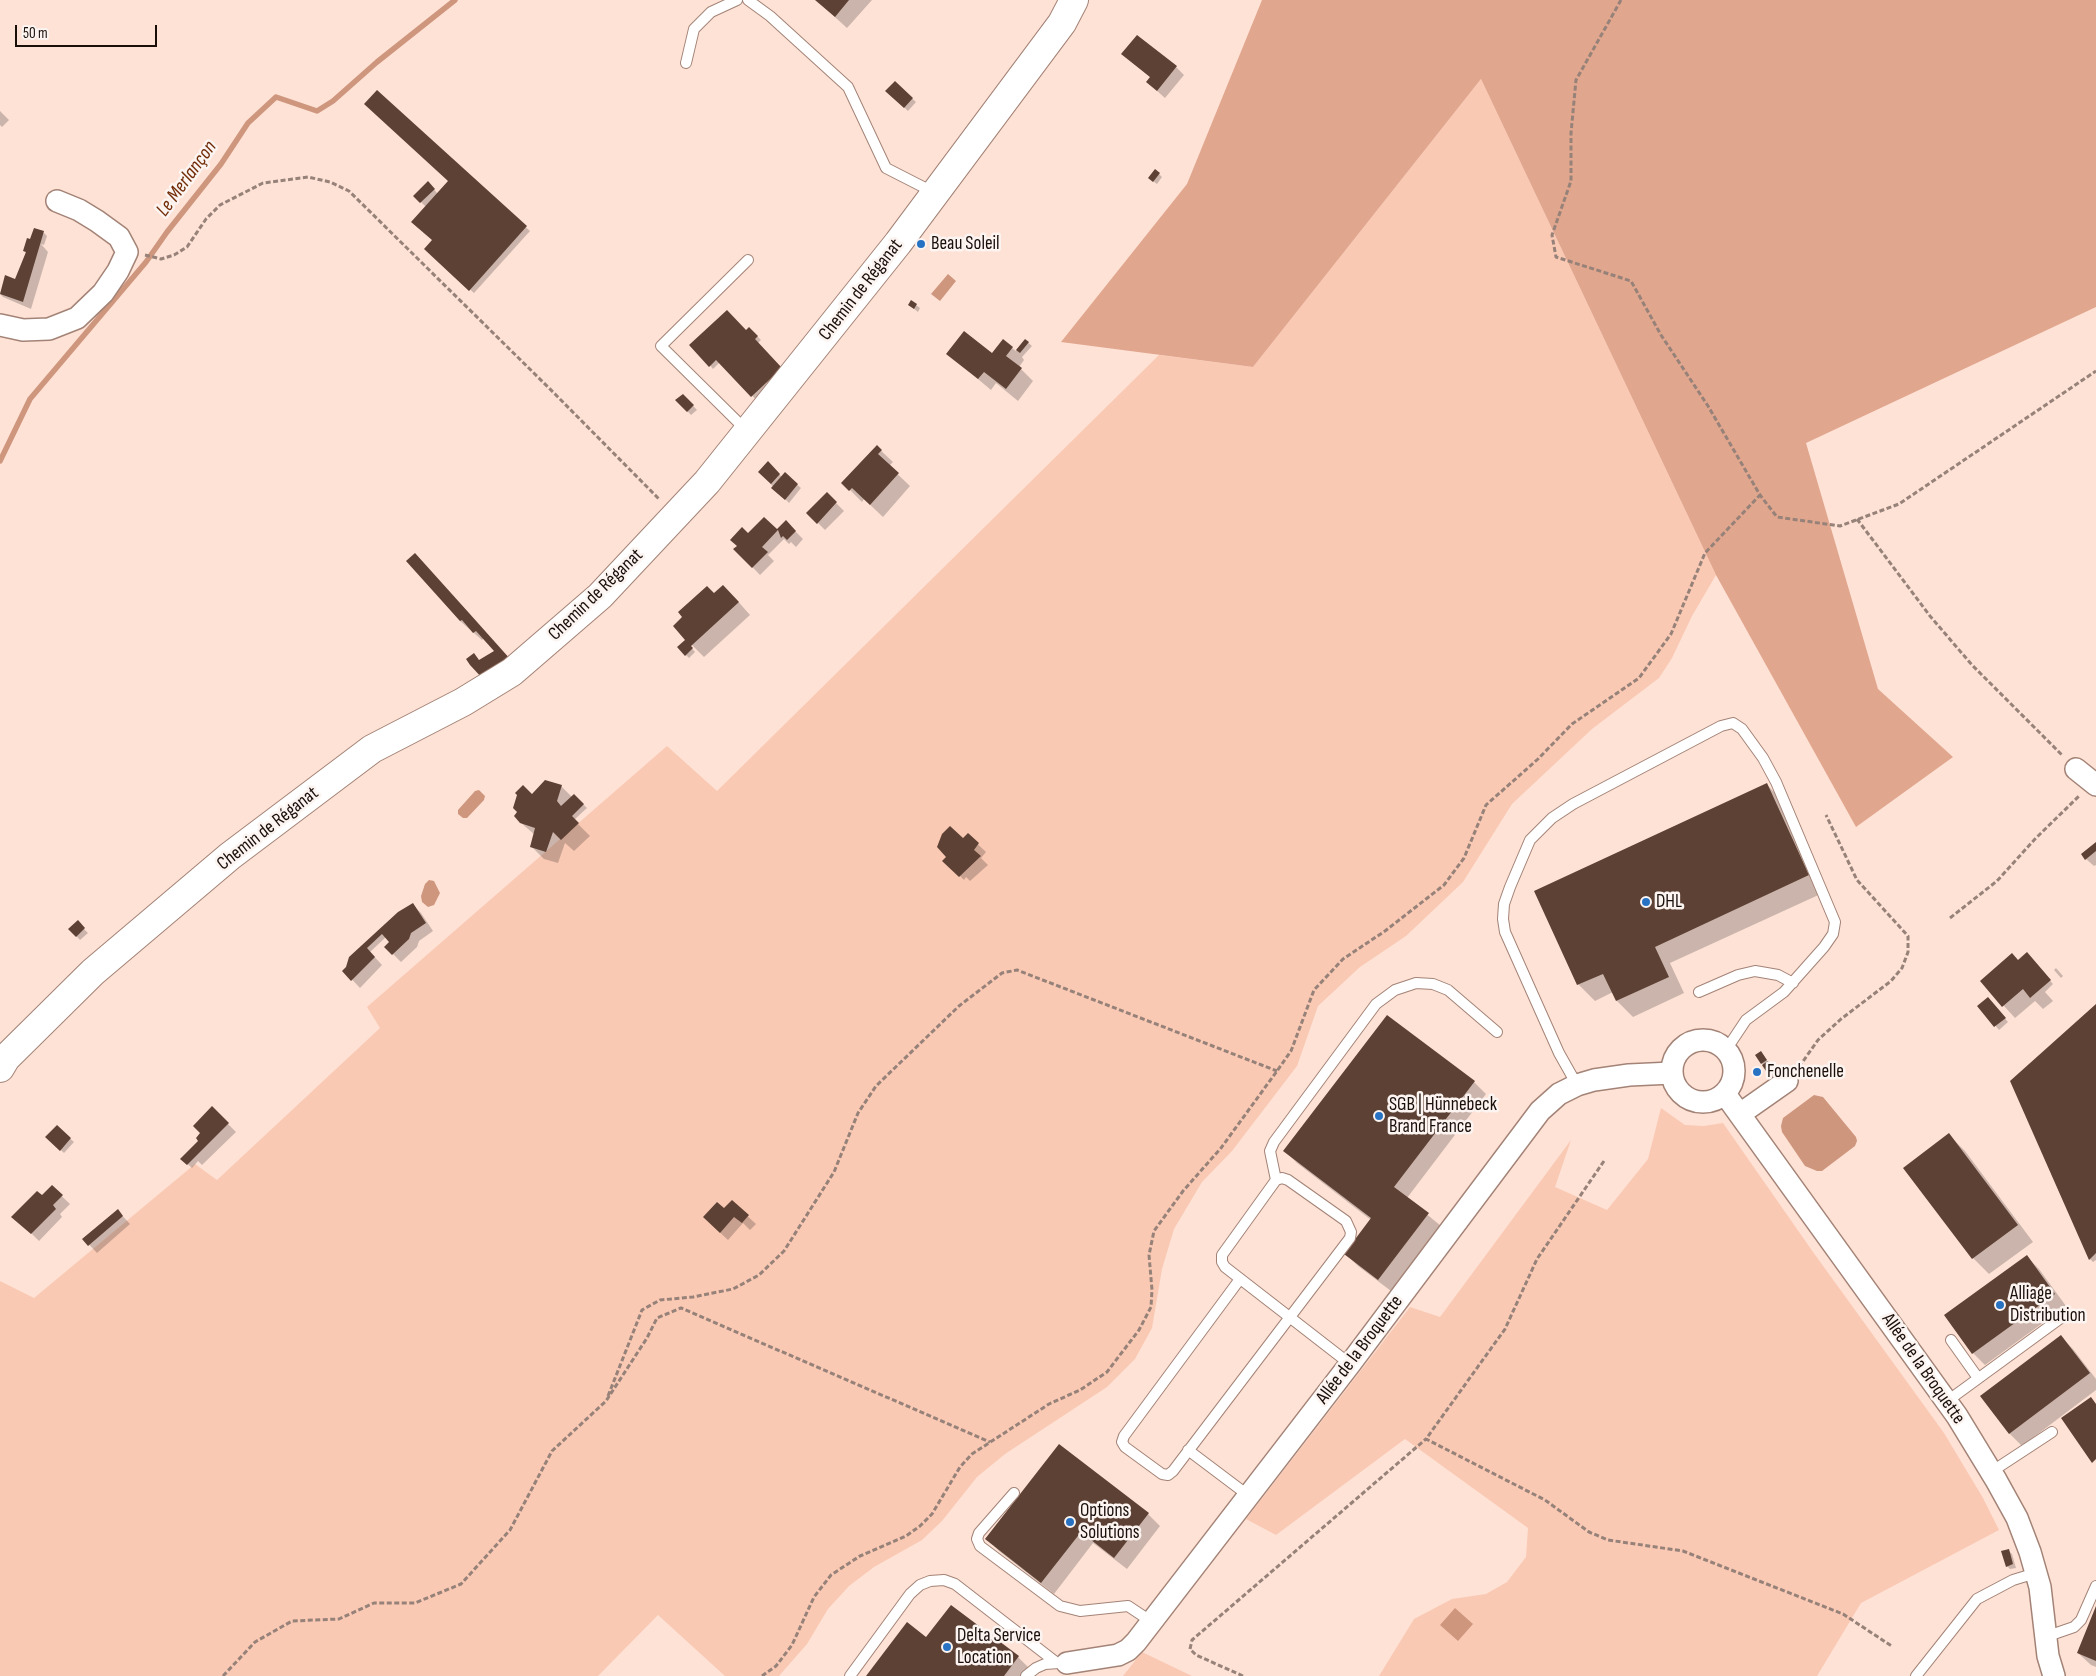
<!DOCTYPE html>
<meta charset="utf-8">
<style>
body{margin:0}
#map{position:relative;width:2096px;height:1676px;overflow:hidden;background:#fee2d6;font-family:"Sofia Sans Condensed",sans-serif}
canvas{display:block}
.scale{position:absolute;left:15px;top:25px;width:142px;height:22px;box-sizing:border-box;border:2px solid #1a0e09;border-top:0;padding-left:6px;font-size:15px;line-height:18px;white-space:nowrap;color:#1a0e09;-webkit-text-stroke:4px #fbf4f1;paint-order:stroke}
</style>
<div id="map">
<canvas width="2096" height="1676"></canvas>
<div class="scale">50 m</div>
</div>
<script>
const ctx = document.querySelector('canvas').getContext('2d');
ctx.lineJoin = 'round';
function fill(path, color) { ctx.fillStyle = color; ctx.fill(path, 'evenodd'); }
const poly = rows => new Path2D(rows.map(r => 'M' + r).join(''));
function strokePath(path, color, width, dash) { ctx.strokeStyle = color; ctx.lineWidth = width; ctx.lineCap = dash ? 'butt' : 'round'; ctx.setLineDash(dash || []); ctx.stroke(path); }
function label(font, color, halo, rows, align = 'center') {
  ctx.font = font + ' "Sofia Sans Condensed",sans-serif'; ctx.lineWidth = 5; ctx.setLineDash([]); ctx.textBaseline = 'middle'; ctx.strokeStyle = halo; ctx.fillStyle = color; for (const [text, x, y, turn = 0] of rows) {
    ctx.save(); ctx.translate(x, y); ctx.rotate((+turn || 0) * Math.PI / 180); ctx.textAlign = isNaN(turn) ? turn : align; if (halo) ctx.strokeText(text, 0, 0); ctx.fillText(text, 0, 0); ctx.restore();
  }
}
fill(poly([
 [1481,79,1716,575,1692,616,1672,658,1659,678,1592,729,1512,804,1463,882,1406,936,1360,967,1318,1006,1297,1066,1232,1151,1202,1182,1174,1229,1162,1269,1152,1328,1135,1359,1107,1387,1005,1454,977,1477,942,1521,922,1540,874,1567,849,1586,828,1609,807,1644,779,1676,725,1676,658,1615,598,1676,0,1676,0,1281,34,1298,195,1164,217,1180,380,1028,367,1007,667,746,717,791,1159,355,1253,367],
 [1661,1108,1685,1125,1704,1126,1723,1123,1813,1252,1944,1433,1983,1498,1999,1530,1861,1603,1817,1676,1379,1676,1414,1619,1452,1599,1486,1594,1507,1582,1526,1557,1528,1528,1405,1439,1276,1535,1246,1519,1410,1307,1440,1317,1571,1140,1555,1187,1607,1210,1648,1159],
 [1142,1652,1192,1676,1123,1676]
]), '#fac9b4');
fill(poly([
 [1262,0,2096,0,2096,307,1806,443,1878,689,1953,757,1856,827,1716,575,1481,79,1253,367,1061,342,1187,184]
]), '#e1a68e');
fill(poly([
 [948,274,956,281,940,301,931,294],
 [479,790,485,796,484,800,467,818,463,818,458,814,458,810,475,791],
 [429,880,434,881,440,893,434,905,428,907,422,902,421,896,425,884],
 [1814,1095,1823,1097,1856,1137,1857,1141,1855,1146,1822,1171,1817,1171,1805,1166,1782,1132,1781,1126,1783,1118],
 [1455,1608,1473,1624,1458,1641,1440,1625]
]), '#cf967e');
fill(poly([
 [816,0,872,0,847,28],
 [1123,54,1176,67,1184,75,1165,98,1147,82,1151,78],
 [895,83,916,102,908,111,887,91],
 [377,92,530,231,474,293,425,249,433,241,426,207,415,196,428,183,438,194,450,181],
 [0,111,9,120,2,127,0,125],
 [1155,170,1162,177,1157,184,1153,181],
 [35,230,44,233,47,236,44,245,41,244,48,252,31,309,3,297,0,294,6,277,16,280,26,253,24,251,35,242],
 [916,305,920,308,918,312,913,308],
 [746,331,753,332,761,340,758,343,793,381,764,408,720,362,713,369,709,364],
 [1025,340,1032,346,1022,357,1024,360,1019,367,1033,381,1018,401,996,383,991,390,948,354,997,359,1012,348,1016,351],
 [683,395,697,410,691,415,677,400],
 [877,447,893,462,889,466,910,486,883,517,864,499,862,502,843,483],
 [768,463,782,477,785,474,801,488,789,503,759,472],
 [827,494,844,511,825,530,808,513],
 [786,522,803,539,796,547,791,542,789,544,784,539,768,555,774,561,760,575,735,549,748,535,777,531],
 [408,561,518,668,479,661,495,651,484,638,482,640,460,621],
 [714,594,735,598,750,615,704,657,692,645,690,646,695,652,689,658,679,648,685,641,683,617],
 [1767,785,1783,801,1825,892,1670,963,1684,993,1633,1017,1617,1001,1613,992,1595,1001,1578,984],
 [561,786,572,797,574,795,587,808,574,820,590,836,574,851,565,843,558,863,544,859,532,847,535,835,520,822,533,795],
 [968,835,986,852,981,858,988,865,970,881,966,877,964,880,960,876,963,840],
 [2096,843,2096,865,2094,866,2086,859],
 [413,905,421,913,433,931,419,941,417,947,401,962,386,947,391,942,386,937,370,952,382,965,360,988,344,971,347,967,350,959],
 [77,922,88,933,80,940,70,929],
 [2030,958,2053,984,2045,992,2053,1001,2043,1009,2035,1001,2015,1018,1981,981,2018,962],
 [2056,968,2063,976,2061,978,2054,970],
 [1991,1002,2008,1022,1999,1030,1979,1006],
 [2096,1005,2096,1260,2093,1262,2090,1259],
 [1761,1052,1776,1074,1772,1077,1762,1063],
 [1474,1082,1486,1094,1407,1198,1441,1226,1391,1291,1358,1266,1346,1254,1371,1220,1297,1163,1285,1151],
 [212,1108,236,1132,202,1165,198,1161,192,1168,182,1159,200,1141],
 [57,1127,74,1142,64,1153,47,1137],
 [1949,1135,1965,1151,2033,1242,1989,1274,1973,1258],
 [52,1187,70,1204,60,1214,62,1217,39,1241,22,1224],
 [732,1202,756,1224,750,1230,743,1223,728,1240,712,1225],
 [118,1211,130,1224,97,1253,84,1239],
 [2027,1257,2039,1269,2066,1306,1985,1365,1973,1353],
 [2061,1337,2073,1349,2096,1379,2096,1390,2022,1446,2010,1434,1982,1397],
 [1148,1514,1160,1526,1127,1569,1093,1543,1054,1594,999,1551,987,1539],
 [2008,1550,2012,1554,2016,1568,2010,1569,2007,1566],
 [951,1606,1018,1657,1030,1669,1025,1676,868,1676,926,1639],
 [2096,1609,2096,1667,2091,1665,2078,1653]
]), '#0003');
strokePath(poly([
 [0,461,30,399,146,262,167,232,221,164,248,123,276,97,317,111,333,101,377,62,455,0]
]), '#cf967e', 5.5);
fill(poly([
 [815,0,849,0,835,17],
 [1137,35,1177,66,1157,91,1146,82,1150,77,1121,54],
 [895,81,913,98,904,108,885,91],
 [377,90,527,226,469,291,424,249,432,240,411,222,448,181,364,104],
 [1155,169,1160,173,1153,182,1148,178],
 [428,181,435,189,420,203,413,196],
 [34,228,44,231,23,302,0,294,5,275,15,279,26,252,23,251,27,238,30,239],
 [911,300,917,304,914,309,908,305],
 [727,310,746,330,749,327,758,336,755,339,782,368,751,397,716,360,709,367,689,345],
 [964,331,992,353,1003,339,1013,347,1006,356,1022,368,1006,389,984,372,978,379,946,354],
 [1025,339,1029,342,1020,353,1016,350],
 [683,394,694,405,687,412,675,400],
 [877,445,882,450,878,454,899,473,870,505,852,488,849,491,841,483],
 [768,461,780,474,771,484,758,472],
 [785,472,798,484,785,500,771,488],
 [827,492,837,502,817,524,806,513],
 [764,517,777,529,786,520,796,531,787,540,783,536,781,538,778,530,762,547,768,552,752,568,733,549,737,546,730,540,742,527,748,533],
 [415,553,469,613,511,660,483,679,470,665,466,659,474,653,479,660,494,651,476,631,473,633,462,620,460,621,406,561],
 [723,585,739,602,691,646,693,648,685,656,677,647,685,640,673,626,682,617,678,612,707,586,714,593],
 [545,780,562,785,557,801,561,806,574,794,584,804,572,816,579,823,561,840,553,832,546,852,530,847,535,828,520,823,514,816,517,812,513,808,517,795,515,793,523,785,532,794],
 [1767,783,1809,875,1655,947,1669,977,1616,1001,1603,974,1577,985,1534,891],
 [950,826,963,838,968,833,979,843,974,850,981,856,959,877,942,861,946,857,937,847,942,834],
 [2096,842,2096,851,2085,860,2081,854],
 [413,903,426,923,411,933,409,939,392,955,384,947,389,942,382,934,367,948,375,957,351,981,342,971,346,967,349,957,398,912],
 [78,920,85,928,76,937,68,929],
 [2027,952,2051,980,2030,998,2023,989,2002,1007,1980,981,2012,953,2018,960],
 [1988,997,2006,1018,1994,1027,1977,1006],
 [2096,1004,2096,1253,2089,1260,2010,1081],
 [1387,1015,1475,1081,1394,1187,1429,1213,1378,1280,1344,1254,1371,1218,1283,1151],
 [1761,1051,1767,1060,1761,1064,1755,1055],
 [1768,1061,1774,1070,1768,1074,1762,1065],
 [212,1106,229,1123,187,1165,180,1159,198,1141,196,1138,200,1133,193,1126],
 [57,1125,71,1138,60,1151,45,1137],
 [1949,1133,2018,1225,1972,1259,1903,1168],
 [52,1185,63,1195,53,1205,56,1209,31,1234,11,1217,37,1191,42,1195],
 [732,1200,749,1215,742,1223,734,1217,720,1233,703,1217,717,1202,724,1208],
 [118,1209,123,1216,88,1246,82,1239],
 [2027,1255,2055,1294,1972,1354,1944,1315],
 [2061,1335,2090,1373,2009,1434,1980,1396],
 [2091,1397,2096,1404,2096,1459,2092,1463,2061,1418],
 [1059,1444,1149,1513,1114,1558,1081,1532,1041,1583,985,1539],
 [2009,1549,2013,1564,2006,1567,2001,1551],
 [951,1605,1019,1656,1004,1676,866,1676,907,1622,926,1637],
 [2096,1606,2096,1661,2077,1653]
]), '#5d4135');
const lane = poly([
 [748,0,770,16,848,87,886,168,935,193],
 [686,63,694,29,711,12,737,0],
 [746,430,661,346,748,260],
 [1699,992,1738,975,1755,971,1778,975,1793,983],
 [1577,1085,1559,1053,1505,932,1503,919,1504,904,1510,887,1530,840,1552,818,1573,804,1721,726,1733,723,1742,729,1763,758,1776,782,1835,922,1833,934,1824,947,1784,992,1746,1020,1726,1050],
 [1240,1279,1124,1436,1122,1442,1125,1447,1162,1474,1168,1475,1173,1471,1350,1238,1351,1232,1346,1221,1288,1180,1282,1178,1276,1180],
 [1951,1340,1978,1378],
 [1350,1364,1225,1267,1222,1262,1222,1255,1276,1180,1270,1151,1274,1142,1376,1004,1395,990,1416,983,1433,984,1448,990,1497,1032],
 [1946,1402,2065,1315],
 [1188,1450,1249,1496],
 [1991,1472,2052,1432],
 [1014,1493,979,1533,977,1539,980,1546,1060,1606,1080,1611,1128,1606,1152,1622],
 [2045,1637,2074,1627,2081,1620,2096,1586],
 [850,1676,910,1594,920,1585,930,1581,944,1580,955,1584,1057,1663],
 [1026,1676,1036,1668,1045,1664,1059,1663],
 [1916,1676,1977,1599,2013,1580,2036,1573]
]);
const street = poly([
 [0,325,23,330,49,329,77,318,103,293,118,271,127,252,119,237,97,221,79,210,57,201],
 [2076,769,2096,785],
 '1672 1071a31 31 0 1 1 62 0a31 31 0 1 1-62 0Z',
 [1725,1094,1957,1416,1996,1480,2017,1518,2030,1552,2040,1587,2048,1656,2054,1676],
 [1740,1114,1787,1081],
 [1067,1663,1118,1655,1128,1650,1136,1642,1350,1364,1540,1111,1559,1094,1577,1085,1594,1080,1629,1075,1672,1073]
]);
const secondary = poly([
 [0,1068,6,1058,93,972,230,856,372,749,463,702,512,672,600,596,707,482,898,243,1062,23,1074,0]
]);
strokePath(lane, '#a38376', 12);
strokePath(street, '#a38376', 24);
strokePath(secondary, '#a38376', 30);
strokePath(poly([
 [1621,0,1576,80,1571,133,1571,181,1552,235,1556,257,1631,281,1661,335,1708,406,1760,495,1777,517,1840,526,1899,504,2096,371],
 [145,255,161,259,174,255,187,247,206,219,220,205,263,183,308,177,330,182,349,191,549,388,659,499],
 [1857,519,1930,616,1972,665,2063,756],
 [1950,918,1997,881,2035,839,2080,795],
 [1799,1067,1818,1040,1841,1019,1891,981,1902,968,1908,952,1908,936,1857,880,1826,815],
 [1604,1161,1537,1259,1505,1329,1426,1439,1545,1500,1589,1532,1608,1540,1683,1551,1843,1614,1893,1647],
 [608,1396,642,1310,660,1300,693,1297,733,1289,759,1275,784,1251,834,1172,858,1113,876,1086,959,1006,1002,973,1017,970,1277,1071],
 [223,1676,255,1642,292,1621,339,1619,374,1603,415,1603,461,1584,510,1530,552,1451,606,1401,647,1338,657,1318,681,1308,990,1442],
 [762,1676,776,1666,792,1645,814,1597,831,1575,860,1556,906,1536,920,1526,932,1514,960,1467,972,1454,1049,1404,1080,1390,1107,1372,1139,1330,1151,1307,1152,1290,1149,1255,1154,1231,1183,1191,1221,1148,1277,1071,1291,1051,1314,990,1343,959,1385,931,1444,885,1464,858,1486,805,1538,759,1572,724,1639,678,1671,634,1705,553,1760,495],
 [1243,1676,1196,1655,1190,1649,1192,1640,1426,1439]
]), '#978279', 3, [5, 2.5]);
strokePath(lane, '#fff', 10);
strokePath(street, '#fff', 21);
strokePath(secondary, '#fff', 28);
for (const [x, y, r, color] of [
 [921,244,5,"#2872c3"],
 [1646,902,5,"#2872c3"],
 [1757,1072,5,"#2872c3"],
 [1379,1116,5,"#2872c3"],
 [2000,1305,5,"#2872c3"],
 [1070,1522,5,"#2872c3"],
 [947,1647,5,"#2872c3"]
]) { const dot = new Path2D(); dot.arc(x, y, r, 0, 2 * Math.PI); ctx.fillStyle = color; ctx.fill(dot); strokePath(dot, '#fbf4f1', 2); }
label('19px', '#1a0e09', '#fbf4f1', [
 ["Beau Soleil",931,244],
 ["DHL",1656,902],
 ["Fonchenelle",1767,1072],
 ["SGB | Hünnebeck",1389,1105],
 ["Brand France",1389,1127],
 ["Alliage",2010,1294],
 ["Distribution",2010,1316],
 ["Options",1080,1511],
 ["Solutions",1080,1533],
 ["Delta Service",957,1636],
 ["Location",957,1658]
], 'left');
label('19px', '#1a0e09', '#fbf4f1', [
 ["Chemin de Réganat",861,290,-52],
 ["Chemin de Réganat",596,595,-44],
 ["Chemin de Réganat",268,829,-38],
 ["Allée de la Broquette",1360,1350,-53],
 ["Allée de la Broquette",1923,1369,55]
]);
label('italic 20px', '#712c07', '#fbf4f1', [
 ["Le Merlançon",187,179,-54]
]);
</script>
